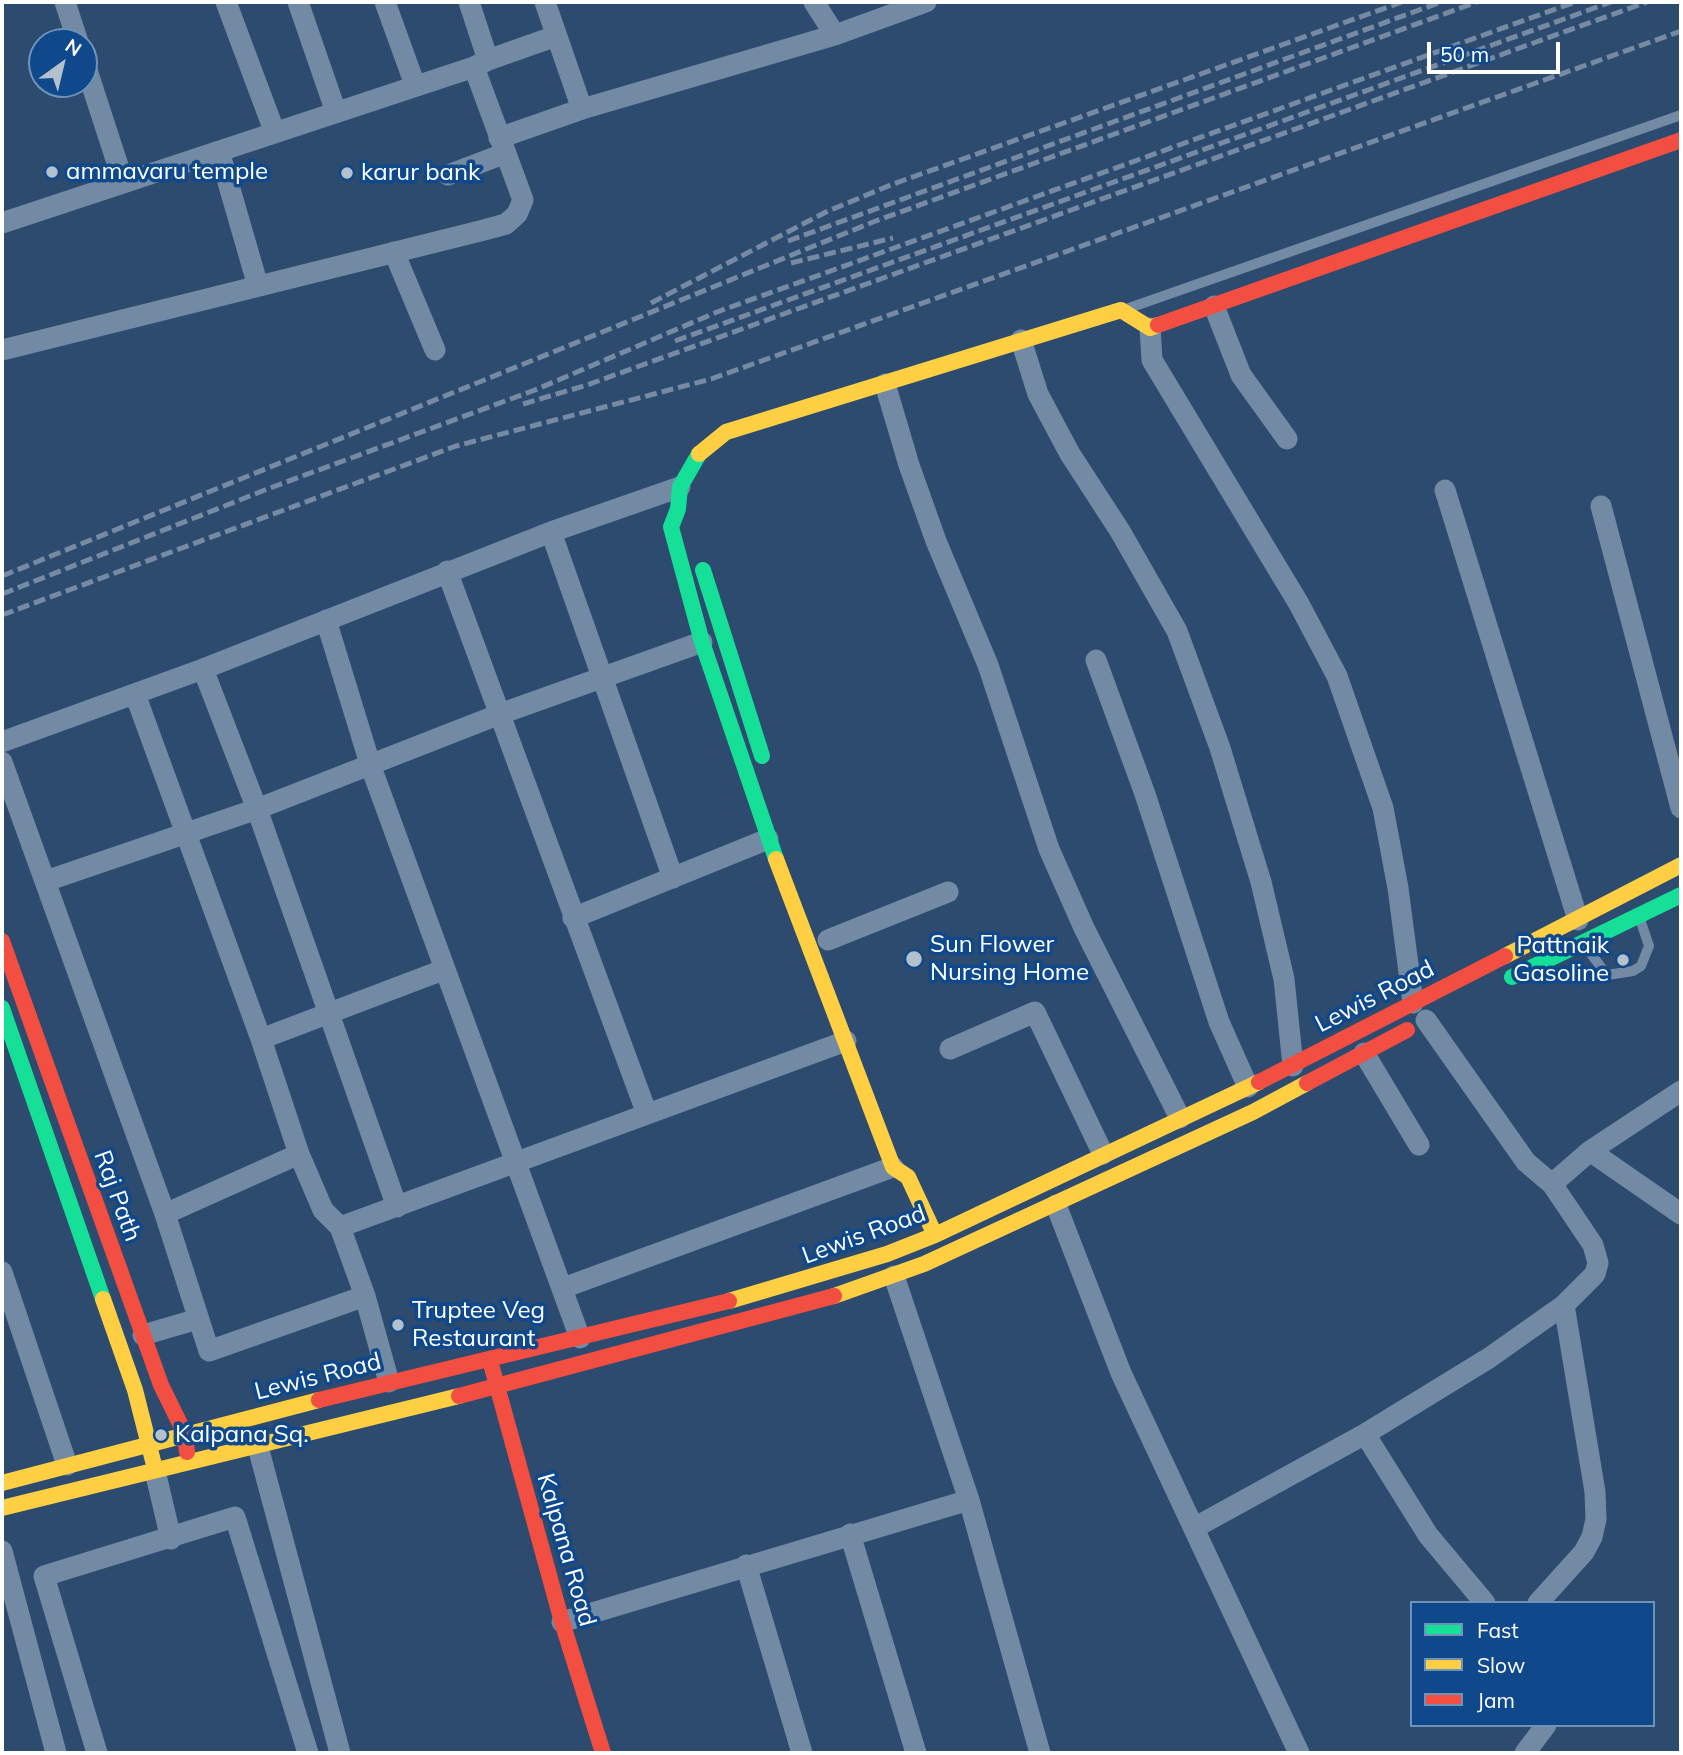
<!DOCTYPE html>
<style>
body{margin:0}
#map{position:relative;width:1683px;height:1755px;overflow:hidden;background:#2c4b6f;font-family:Mulish,sans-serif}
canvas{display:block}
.frame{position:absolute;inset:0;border:4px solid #fff;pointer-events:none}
.legend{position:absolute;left:1410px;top:1601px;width:245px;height:126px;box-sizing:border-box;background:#0f498c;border:2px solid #6f92ba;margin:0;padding:9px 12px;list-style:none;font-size:21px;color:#fff}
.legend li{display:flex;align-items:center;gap:14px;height:35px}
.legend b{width:35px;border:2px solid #6f92ba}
.north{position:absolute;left:28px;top:28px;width:70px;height:70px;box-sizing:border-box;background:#0f498c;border:2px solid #6f92ba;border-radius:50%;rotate:34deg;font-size:19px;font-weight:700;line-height:28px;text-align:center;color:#fff}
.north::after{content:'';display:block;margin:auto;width:24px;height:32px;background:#b5c0cd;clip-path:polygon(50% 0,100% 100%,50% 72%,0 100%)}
.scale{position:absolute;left:1427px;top:42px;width:133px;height:32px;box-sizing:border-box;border:4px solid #fff;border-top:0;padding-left:9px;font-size:21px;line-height:24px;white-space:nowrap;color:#fff;-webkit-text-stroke:5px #0f498c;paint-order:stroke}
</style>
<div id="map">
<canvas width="1683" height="1755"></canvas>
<div class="frame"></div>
<ul class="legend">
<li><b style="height:9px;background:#16e098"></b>Fast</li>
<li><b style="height:9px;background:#ffcf43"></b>Slow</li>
<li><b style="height:9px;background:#f24e42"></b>Jam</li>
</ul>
<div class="north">N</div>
<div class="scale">50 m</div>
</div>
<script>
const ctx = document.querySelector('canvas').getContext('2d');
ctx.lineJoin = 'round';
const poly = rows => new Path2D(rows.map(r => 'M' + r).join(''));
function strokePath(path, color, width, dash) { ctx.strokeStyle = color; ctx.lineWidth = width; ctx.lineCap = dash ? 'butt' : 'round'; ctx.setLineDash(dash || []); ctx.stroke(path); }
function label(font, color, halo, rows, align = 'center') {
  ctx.font = font + ' Mulish,sans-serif'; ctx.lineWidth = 7; ctx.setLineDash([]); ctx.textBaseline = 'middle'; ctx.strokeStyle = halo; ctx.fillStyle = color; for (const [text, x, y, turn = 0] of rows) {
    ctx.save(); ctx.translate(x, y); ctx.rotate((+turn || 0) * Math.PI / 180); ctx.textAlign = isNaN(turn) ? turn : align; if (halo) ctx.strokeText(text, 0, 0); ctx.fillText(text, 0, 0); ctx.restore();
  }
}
strokePath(poly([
 [1129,308,1681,115],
 [1585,946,1607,975,1633,971,1641,966,1649,946,1640,919]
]), '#738aa4', 10);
strokePath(poly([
 [65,2,78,42],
 [226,2,275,133],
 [298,2,336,112],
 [385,2,415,85],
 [469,2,488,60,474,67],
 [545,2,582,109],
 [814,2,835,35],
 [488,60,556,36],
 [84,61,123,181],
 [499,138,582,109,835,35,926,2],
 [219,151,258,286],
 [448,175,506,153],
 [2,223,474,67,523,200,517,214,506,224,484,230,2,350],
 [394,252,435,350],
 [1214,306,1241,375,1287,439],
 [1150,328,1152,360,1299,604,1337,676,1383,808,1398,888,1413,1003],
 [1021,340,1038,394,1070,454,1120,531,1177,631,1220,748,1261,882,1284,979,1293,1066],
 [885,384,909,465,936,541,988,665,1049,849,1084,928,1180,1118],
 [1445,490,1578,920],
 [1601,506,1681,808],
 [551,532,673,878],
 [447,571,647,1114],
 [326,620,371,767,580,1338],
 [1096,660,1145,794,1219,1022,1248,1087],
 [203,669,257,809,397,1207],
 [135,694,261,1039],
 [2,742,203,669,551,532,680,487],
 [2,762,165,1214,209,1351,365,1296,389,1382],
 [46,881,257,809,500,714,702,642],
 [573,918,768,839],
 [828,940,948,892],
 [950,1049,1035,1012,1103,1154],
 [1364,1053,1419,1145],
 [1590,1151,1681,1214],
 [299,1154,261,1039,443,970],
 [1552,1184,1590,1151,1681,1091],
 [1056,1205,1121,1373,1299,1753],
 [165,1214,299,1154,323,1210,340,1227,365,1296],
 [340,1227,846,1041],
 [2,1272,67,1465],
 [894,1276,969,1500,1040,1753],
 [563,1288,893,1167],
 [143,1335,198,1319],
 [1365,1434,1428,1535,1485,1603],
 [258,1447,340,1753],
 [155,1471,171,1539],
 [1194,1528,1365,1434,1489,1358,1564,1305,1595,1274,1598,1263,1593,1245,1552,1184,1526,1162,1426,1020],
 [850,1534,916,1753],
 [2,1551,56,1753],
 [746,1565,802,1753],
 [1538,1603,1584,1552,1592,1537,1596,1519,1595,1492,1564,1305],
 [562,1622,969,1500],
 [97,1753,44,1576,235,1517,308,1753],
 [1525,1753,1546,1725]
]), '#738aa4', 21);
strokePath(poly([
 [699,454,680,487,678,509,671,527,702,642,776,859],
 [703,570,762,756],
 [1512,977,1681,895],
 [2,1008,103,1299]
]), '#16e098', 16);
strokePath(poly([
 [699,454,726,432,1121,310,1150,328,1158,325],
 [776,859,893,1167,908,1177,935,1235],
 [1505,956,1681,865],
 [834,1296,924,1264,1253,1112,1307,1083],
 [103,1299,135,1390,154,1465],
 [729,1301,887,1254,935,1235,1259,1082],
 [2,1483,319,1400],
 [2,1508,459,1396]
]), '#ffcf43', 16);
strokePath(poly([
 [1158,325,1681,140],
 [2,941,161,1385,185,1434,187,1452],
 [1259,1082,1505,956],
 [1307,1083,1407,1030],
 [491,1364,562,1622,603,1753],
 [459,1396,834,1296],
 [319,1400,729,1301]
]), '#f24e42', 16);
strokePath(poly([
 [788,241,1441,2],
 [791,263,893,238],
 [651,303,826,212,893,184,1402,2],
 [675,341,1611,2],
 [523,404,587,385,1647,2],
 [2,576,873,222,1477,2],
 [2,594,270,488,535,390,717,312,1575,2],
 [2,615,456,446,711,379,1681,31]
]), '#768ba3', 5, [12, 5]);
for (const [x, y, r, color] of [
 [52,172,7,"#b5c0cd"],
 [347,173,7,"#b5c0cd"],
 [914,959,9,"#b5c0cd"],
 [1623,960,7,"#b5c0cd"],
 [398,1325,7,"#b5c0cd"],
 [161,1435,7,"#b5c0cd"]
]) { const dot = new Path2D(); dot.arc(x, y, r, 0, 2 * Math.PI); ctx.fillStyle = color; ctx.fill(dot); strokePath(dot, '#0f498c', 2.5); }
label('24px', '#fff', '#0f498c', [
 ["ammavaru temple",66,172],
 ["karur bank",361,173],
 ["Sun Flower",930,945],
 ["Nursing Home",930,973],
 ["Pattnaik",1609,946,"right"],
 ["Gasoline",1609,974,"right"],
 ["Truptee Veg",412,1311],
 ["Restaurant",412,1339],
 ["Kalpana Sq.",175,1435]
], 'left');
label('24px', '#fff', '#0f498c', [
 ["Lewis Road",1375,997,-27],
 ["Raj Path",117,1196,70],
 ["Lewis Road",864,1235,-20],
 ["Lewis Road",318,1377,-14],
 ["Kalpana Road",566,1550,74]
]);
</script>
